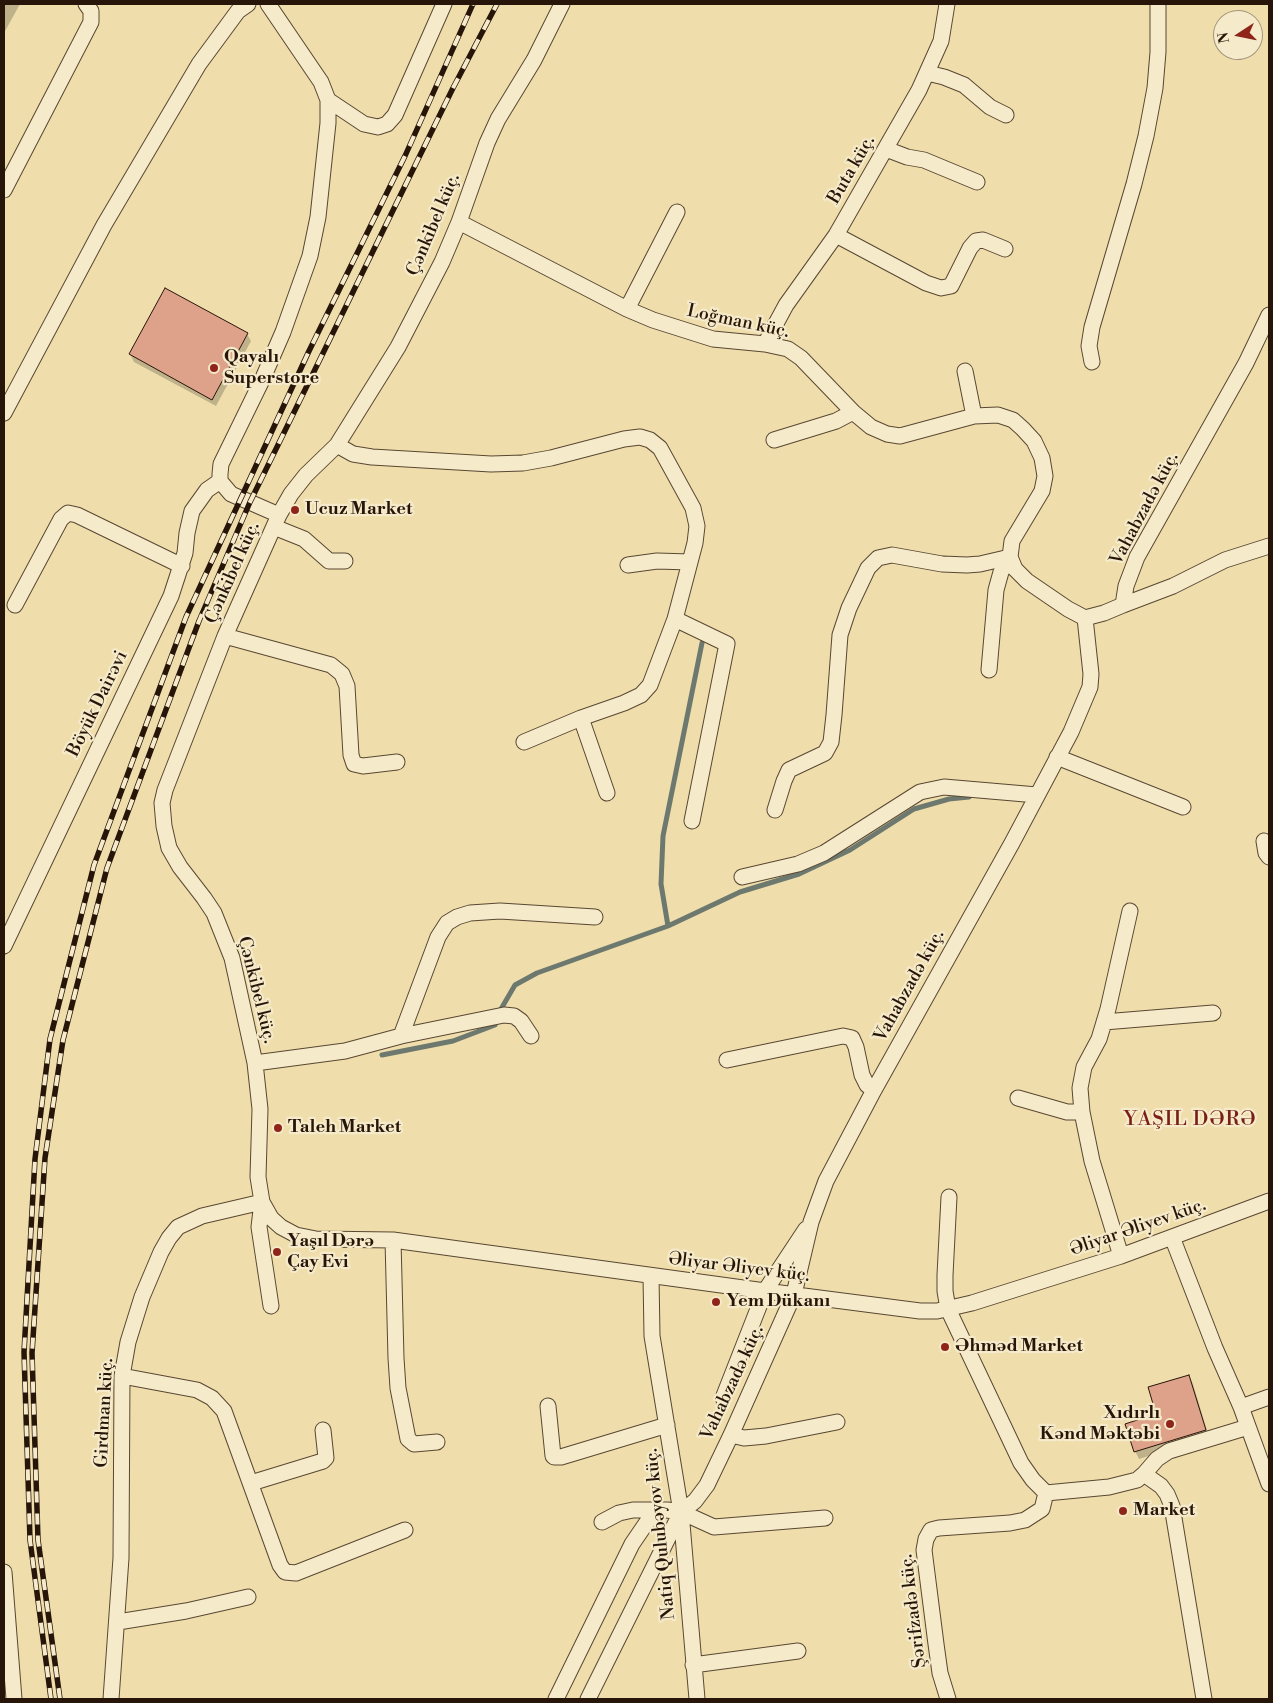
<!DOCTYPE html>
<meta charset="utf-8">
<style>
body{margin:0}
#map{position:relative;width:1273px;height:1703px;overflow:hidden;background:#efdeac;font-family:"Libre Bodoni",serif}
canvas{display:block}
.frame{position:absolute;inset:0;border:5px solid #271509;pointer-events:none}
.north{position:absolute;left:1213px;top:10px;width:50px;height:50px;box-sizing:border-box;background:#f5eac9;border:1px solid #a3957c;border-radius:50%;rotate:259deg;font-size:14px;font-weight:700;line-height:20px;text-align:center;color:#271509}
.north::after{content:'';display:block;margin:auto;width:18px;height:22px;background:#8f2418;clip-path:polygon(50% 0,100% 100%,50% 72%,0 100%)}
</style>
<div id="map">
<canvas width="1273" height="1703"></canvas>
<div class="frame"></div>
<div class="north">N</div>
</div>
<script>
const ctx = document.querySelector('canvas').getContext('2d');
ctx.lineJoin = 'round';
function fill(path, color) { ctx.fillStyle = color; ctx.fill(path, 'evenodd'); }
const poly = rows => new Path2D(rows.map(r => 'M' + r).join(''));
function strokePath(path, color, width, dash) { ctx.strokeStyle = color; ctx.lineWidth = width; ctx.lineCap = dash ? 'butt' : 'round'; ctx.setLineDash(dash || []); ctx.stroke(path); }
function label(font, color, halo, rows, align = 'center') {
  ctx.font = font + ' "Libre Bodoni",serif'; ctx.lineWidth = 4.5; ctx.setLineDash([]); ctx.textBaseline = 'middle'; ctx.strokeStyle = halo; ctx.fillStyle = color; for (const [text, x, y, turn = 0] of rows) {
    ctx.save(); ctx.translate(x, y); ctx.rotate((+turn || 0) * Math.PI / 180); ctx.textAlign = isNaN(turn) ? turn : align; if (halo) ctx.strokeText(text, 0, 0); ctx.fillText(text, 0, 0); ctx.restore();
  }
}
fill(poly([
 [4,4,20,4,4,33],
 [247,334,251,341,216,406,134,362,130,354],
 [1189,1376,1193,1384,1209,1437,1139,1459,1135,1451,1157,1415]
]), '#0003');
strokePath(poly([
 [668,926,661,884,663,836,702,643],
 [501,1009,515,985,537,973,668,926,740,892,799,874,850,850,914,809,949,799,969,797],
 [382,1055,453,1041,495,1025]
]), '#6d796e', 5);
const building = poly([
 [165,288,248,333,212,400,129,354,165,288],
 [1189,1375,1206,1430,1134,1452,1125,1424,1156,1414,1148,1387,1189,1375]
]);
fill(building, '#dea189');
strokePath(building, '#271509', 1);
const street = poly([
 [268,4,321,82,328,100,328,123,318,217,310,256,283,332,263,378,221,464,220,474,220,481,231,494,279,515],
 [562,4,534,60,498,119,487,143,459,222,442,262,398,347,337,445,306,475,291,494,279,515,225,636,165,790,162,803,164,826,169,848,180,867,204,898,214,913,232,958,255,1063,260,1109,258,1177,262,1202,271,1218,281,1227,296,1235,316,1239,393,1240,765,1291,920,1311,937,1311,972,1303,1121,1256,1269,1201],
 [927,73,944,77,964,85,990,107,1006,115],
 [328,100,364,124,378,127,387,124,395,115,444,4],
 [886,149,907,157,924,160,977,182],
 [4,190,91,22,91,11,86,4],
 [459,222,627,309,653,320,713,339,765,344,788,349,801,358,853,412,871,427,887,434,900,436,974,416,998,415,1013,420,1023,429,1034,441,1042,458,1045,476,1042,491,1012,541,1010,557,1015,569,1027,581,1068,609,1085,618],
 [836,235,926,283,941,288,951,286,970,248,976,241,983,240,1005,249],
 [627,309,677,212],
 [765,344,786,305,836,235,919,90,941,41,947,4],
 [1092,362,1089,346,1092,327,1134,184,1146,136,1155,88,1158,52,1158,4],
 [965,371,974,416],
 [4,413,104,225,199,64,238,11,248,4],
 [774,440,836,421,853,412],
 [337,445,353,454,372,457,491,464,523,463,551,458,624,439,640,437,650,440,660,448,693,508,697,526,695,543,675,619,650,685,641,695,624,703,581,718,524,742],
 [274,527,304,539,329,561,345,561],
 [628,565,657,561,690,562],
 [15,605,61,519,68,513,77,515,182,566],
 [1123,605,1173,586,1225,560,1269,546],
 [675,619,727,644,692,821],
 [225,636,331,665,342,674,347,686,351,755,354,764,363,766,397,762],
 [989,670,996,590,1001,572,1010,557],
 [581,718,607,793],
 [1057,757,1183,807],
 [775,810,784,781,789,770,825,753,831,742,834,715,840,635,849,608,868,568,878,558,892,555,942,564,967,565,980,564,1010,557],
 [1264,841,1266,853,1269,857],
 [742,877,798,864,824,853,920,792,944,787,1037,795],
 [4,946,171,596,185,553,187,533,192,511,207,490,220,481],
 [1104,1022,1213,1013],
 [401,1036,504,1015,514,1016,521,1021,531,1036],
 [727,1060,843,1036,852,1038,856,1047,862,1075,867,1085,874,1090],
 [255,1063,345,1051,401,1036,438,937,447,923,457,917,470,913,500,911,595,917],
 [1018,1098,1067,1112,1082,1112],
 [949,1197,945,1275,945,1291,948,1309,1021,1463,1033,1480,1046,1493,1109,1487,1137,1480,1144,1474,1161,1486,1167,1494,1172,1506,1204,1699],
 [262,1202,259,1227,271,1306],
 [1172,1237,1215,1348,1241,1407,1269,1484],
 [393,1240,396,1358,398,1388,408,1439,414,1444,437,1442],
 [1121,1256,1092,1161,1082,1112,1080,1088,1084,1067,1099,1039,1108,1009,1130,911],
 [651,1276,652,1336,681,1512,697,1699],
 [122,1376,197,1390,212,1398,224,1411,280,1565,285,1572,296,1573,405,1530],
 [723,1398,765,1291,806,1229],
 [548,1406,553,1456,554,1457,561,1457,667,1425],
 [1241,1407,1269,1397],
 [731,1435,744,1438,766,1436,837,1422],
 [1144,1474,1157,1459,1169,1451,1248,1427],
 [251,1483,323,1461,326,1458,323,1430],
 [602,1522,619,1513,633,1510,660,1510],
 [4,1572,14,1699],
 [118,1622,186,1611,248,1597],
 [693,1665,798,1651],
 [111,1699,121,1558,122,1376,128,1342,142,1297,161,1252,169,1238,178,1227,202,1216,262,1202],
 [556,1699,632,1544,647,1522,660,1510,667,1510,681,1512,714,1527,825,1518],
 [588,1699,681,1512,695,1501,707,1485,731,1435,794,1294,811,1222,826,1181,874,1090,1012,843,1071,732,1090,687,1091,674,1085,618,1104,613,1123,605,1126,586,1137,557,1246,363,1269,315],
 [948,1699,940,1673,936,1644,924,1550,926,1539,931,1530,939,1528,1010,1523,1025,1520,1042,1509,1046,1493]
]);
strokePath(street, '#594732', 17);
strokePath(street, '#f5eac9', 15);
const rail = poly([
 [51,1699,30,1540,24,1352,35,1159,50,1039,94,865,186,617,309,351,405,156,473,4],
 [60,1699,38,1540,32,1353,45,1158,63,1040,107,868,199,621,250,502,453,88,497,4]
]);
strokePath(rail, '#271509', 5.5);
strokePath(rail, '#f5eac9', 4, [11]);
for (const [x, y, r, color] of [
 [214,368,5,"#8f2418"],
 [295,510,5,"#8f2418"],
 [278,1128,5,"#8f2418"],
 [277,1252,5,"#8f2418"],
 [716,1302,5,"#8f2418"],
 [945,1347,5,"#8f2418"],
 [1170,1424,5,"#8f2418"],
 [1123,1511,5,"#8f2418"]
]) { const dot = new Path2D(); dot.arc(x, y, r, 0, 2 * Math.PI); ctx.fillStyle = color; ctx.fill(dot); strokePath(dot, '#f5eac9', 2); }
label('18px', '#271509', '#f5eac9', [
 ["Buta küç.",852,170,-60],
 ["Çənkibel küç.",434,225,-67],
 ["Loğman küç.",738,322,12],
 ["Vahabzadə küç.",1145,509,-62],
 ["Çənkibel küç.",233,573,-66],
 ["Böyük Dairəvi",98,704,-64],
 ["Vahabzadə küç.",910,986,-61],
 ["Çənkibel küç.",256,990,76],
 ["Əliyar Əliyev küç.",1138,1228,-19],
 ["Əliyar Əliyev küç.",739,1268,7],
 ["Vahabzadə küç.",733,1383,-65],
 ["Girdman küç.",105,1413,-87],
 ["Natiq Qulubəyov küç.",661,1534,-96],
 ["Şərifzadə küç.",914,1611,-97]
]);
label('bold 18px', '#271509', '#f5eac9', [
 ["Qayalı",224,358],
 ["Superstore",224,379],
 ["Ucuz Market",305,510],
 ["Taleh Market",288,1128],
 ["Yaşıl Dərə",287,1242],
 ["Çay Evi",287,1263],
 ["Yem Dükanı",726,1302],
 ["Əhməd Market",955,1347],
 ["Xıdırlı",1160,1414,"right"],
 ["Kənd Məktəbi",1160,1435,"right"],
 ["Market",1133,1511]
], 'left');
ctx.letterSpacing = '1px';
label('20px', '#7a1f14', '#f5eac9', [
 ["YAŞIL DƏRƏ",1190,1120]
]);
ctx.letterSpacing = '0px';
</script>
